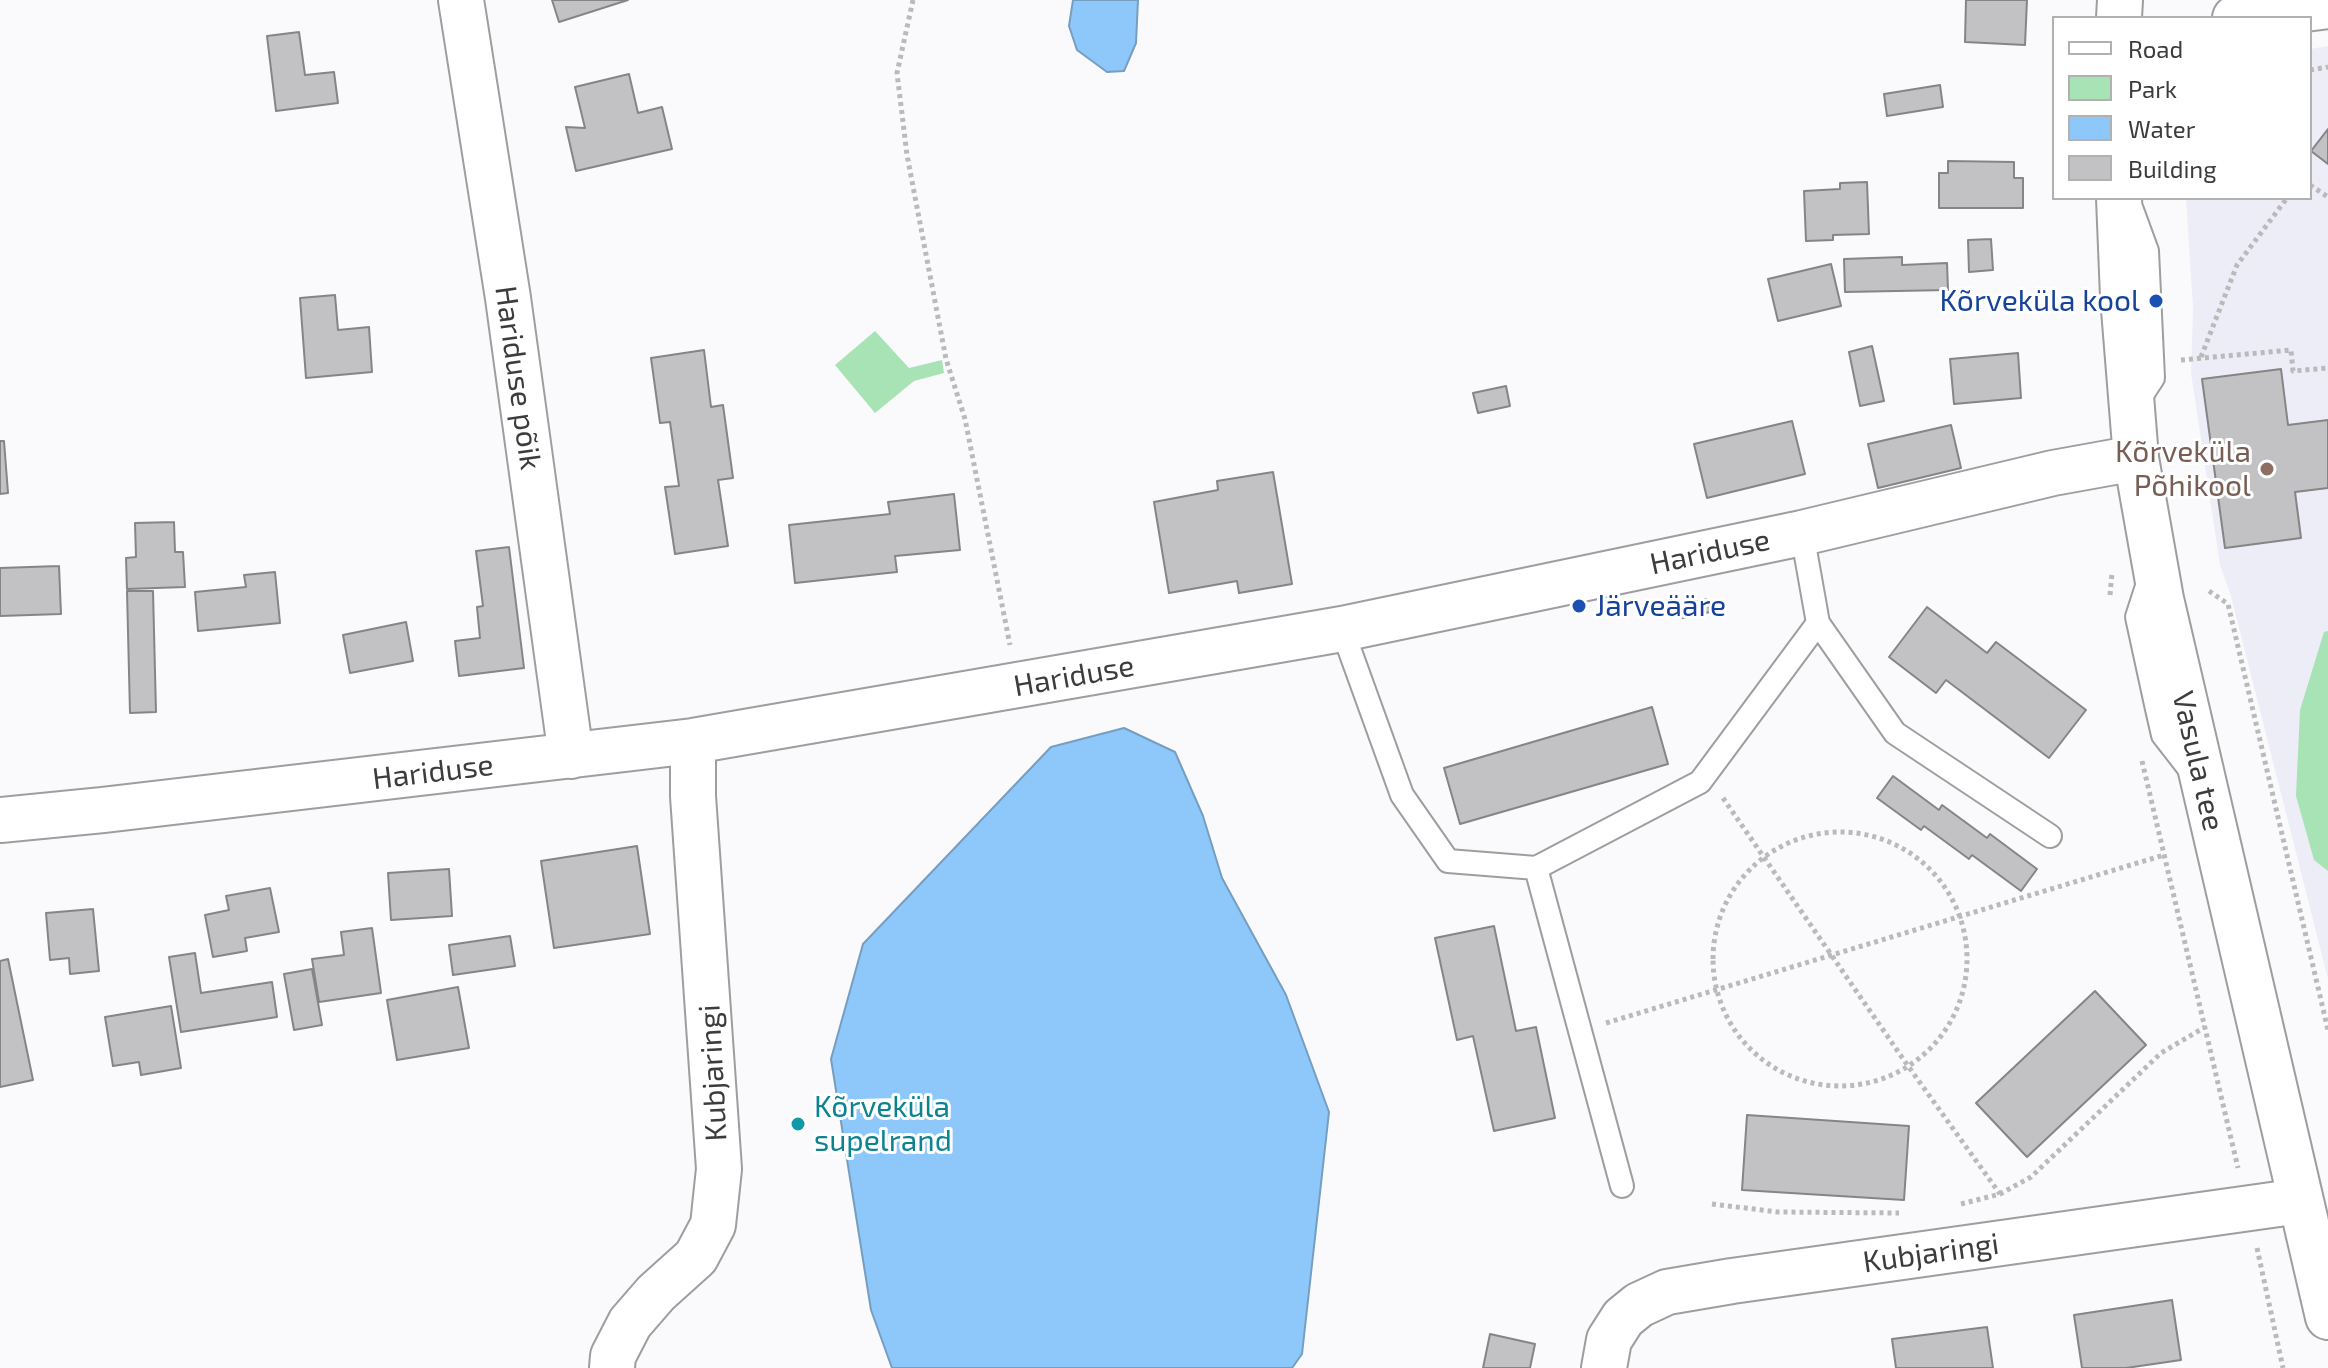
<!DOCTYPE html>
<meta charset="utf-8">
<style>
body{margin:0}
#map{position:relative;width:2328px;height:1368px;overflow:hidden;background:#fafafc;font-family:"Exo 2",sans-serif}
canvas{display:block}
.legend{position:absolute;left:2052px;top:16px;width:260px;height:184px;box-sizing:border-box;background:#fff;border:2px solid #b1b1b1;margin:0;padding:10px 14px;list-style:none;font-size:24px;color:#3c3c3d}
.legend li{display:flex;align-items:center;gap:16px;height:40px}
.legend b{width:40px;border:2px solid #b1b1b1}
</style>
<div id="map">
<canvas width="2328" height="1368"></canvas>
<ul class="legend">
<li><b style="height:10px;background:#fff"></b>Road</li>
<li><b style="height:22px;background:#a7e3b4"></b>Park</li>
<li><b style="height:22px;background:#8ec8fa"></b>Water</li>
<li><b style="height:22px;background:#c2c2c4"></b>Building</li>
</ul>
</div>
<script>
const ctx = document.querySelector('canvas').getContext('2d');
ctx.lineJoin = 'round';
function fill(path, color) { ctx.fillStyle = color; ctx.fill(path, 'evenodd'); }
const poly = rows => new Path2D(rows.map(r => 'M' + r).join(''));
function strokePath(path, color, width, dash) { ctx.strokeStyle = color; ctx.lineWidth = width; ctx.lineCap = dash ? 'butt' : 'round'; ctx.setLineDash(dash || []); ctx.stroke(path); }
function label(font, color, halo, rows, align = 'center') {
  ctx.font = font + ' "Exo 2",sans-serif'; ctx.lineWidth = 6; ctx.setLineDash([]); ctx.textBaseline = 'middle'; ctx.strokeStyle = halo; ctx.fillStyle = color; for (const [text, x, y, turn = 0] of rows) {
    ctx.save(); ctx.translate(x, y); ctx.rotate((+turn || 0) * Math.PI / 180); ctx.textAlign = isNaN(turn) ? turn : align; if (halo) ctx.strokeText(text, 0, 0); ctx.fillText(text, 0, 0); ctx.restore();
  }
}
fill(poly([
 [2328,46,2328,979,2231,596,2220,565,2191,373,2193,308,2186,198,2310,198,2310,49]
]), '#ecedf6');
fill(poly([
 [875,331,909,368,942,360,944,373,914,381,875,413,835,365],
 [2328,631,2328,871,2314,860,2296,796,2300,710,2324,632]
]), '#a7e3b4');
const water = poly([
 [1073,0,1138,0,1136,43,1124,71,1107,72,1077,50,1069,26,1073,0],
 [1124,728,1175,752,1203,816,1222,878,1286,995,1329,1112,1302,1354,1292,1368,892,1368,871,1310,831,1059,863,944,1051,747,1124,728]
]);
fill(water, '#8ec8fa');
strokePath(water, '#759ec1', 2);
fill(poly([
 [895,1098,895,1112,860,1113,860,1109,835,1110,834,1103,859,1103,859,1099]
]), '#fafafc');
const building = poly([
 [552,0,628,0,559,22,552,0],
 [1966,0,2027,0,2025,45,1965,42,1966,0],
 [299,32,305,75,334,72,338,103,276,111,267,36,299,32],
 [629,74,638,113,662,107,672,149,576,171,566,127,585,128,575,87,629,74],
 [1940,85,1943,107,1887,116,1884,94,1940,85],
 [2328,129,2328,164,2311,151,2328,129],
 [1948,161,2014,162,2014,178,2023,178,2023,208,1939,208,1939,173,1948,173,1948,161],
 [1867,182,1869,234,1833,235,1833,240,1806,241,1804,191,1840,189,1840,183,1867,182],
 [1991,239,1993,270,1969,272,1968,240,1991,239],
 [1902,257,1902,265,1947,263,1948,290,1845,292,1844,259,1902,257],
 [1831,264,1841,306,1778,321,1768,279,1831,264],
 [335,295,338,330,369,327,372,372,306,378,300,298,335,295],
 [1872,346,1884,401,1860,406,1849,352,1872,346],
 [704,350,711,407,723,405,733,478,718,480,728,546,675,554,665,487,679,486,670,422,660,423,651,358,704,350],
 [2018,353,2021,398,1954,404,1950,359,2018,353],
 [2281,369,2288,425,2328,420,2328,488,2295,492,2301,538,2225,548,2202,379,2281,369],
 [1506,386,1510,406,1478,413,1473,393,1506,386],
 [1792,421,1805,474,1707,498,1694,444,1792,421],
 [1951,425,1961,468,1878,488,1868,444,1951,425],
 [0,441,4,441,8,493,0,494,0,441],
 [1273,472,1292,584,1239,593,1237,581,1169,593,1154,502,1218,490,1217,481,1273,472],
 [954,494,960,550,895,556,897,572,795,583,789,525,890,514,888,502,954,494],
 [174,522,175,552,183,552,185,587,127,589,126,558,136,557,135,523,174,522],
 [509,547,524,668,459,676,455,641,480,638,477,607,483,606,476,551,509,547],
 [59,566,61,614,0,616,0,568,59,566],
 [275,572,280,623,198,631,195,592,246,587,244,575,275,572],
 [127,591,153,591,156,712,130,713,127,591],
 [1707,599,1710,612,1682,618,1679,605,1707,599],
 [1927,607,1987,653,1996,642,2086,710,2049,758,1946,680,1936,693,1889,657,1927,607],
 [406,622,413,661,350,673,343,635,406,622],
 [1652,707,1668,764,1460,824,1444,768,1652,707],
 [1893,776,1939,810,1942,805,1987,838,1990,834,2037,869,2021,891,1972,855,1969,859,1924,826,1921,830,1877,798,1893,776],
 [637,846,650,934,554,948,541,861,637,846],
 [449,869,452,916,391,920,388,873,449,869],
 [270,888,279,932,245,938,247,951,213,957,205,915,229,910,226,896,270,888],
 [93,909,99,971,70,974,69,958,50,960,46,913,93,909],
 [1494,926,1516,1031,1536,1027,1555,1118,1494,1131,1473,1036,1457,1040,1435,938,1494,926],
 [372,928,381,993,319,1002,312,959,344,955,341,932,372,928],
 [510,936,515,966,453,975,449,945,510,936],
 [195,953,201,993,272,982,277,1017,181,1032,169,957,195,953],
 [8,959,33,1080,0,1087,0,961,8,959],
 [312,969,322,1025,294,1030,284,974,312,969],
 [458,987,469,1048,397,1060,387,1000,458,987],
 [2095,991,2146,1045,2027,1157,1976,1103,2095,991],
 [171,1006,181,1068,141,1075,139,1062,113,1066,105,1017,171,1006],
 [1747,1115,1909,1126,1904,1200,1742,1190,1747,1115],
 [2172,1300,2181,1360,2126,1368,2082,1368,2074,1315,2172,1300],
 [1987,1327,1993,1368,1896,1368,1892,1339,1987,1327],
 [1490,1334,1535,1344,1530,1368,1483,1368,1490,1334]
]);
fill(building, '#c2c2c4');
strokePath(building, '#858486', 2);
const service = poly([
 [2132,210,2147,251,2153,378,2136,404],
 [2149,580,2137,617,2157,709,2163,735,2191,771],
 [1818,623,1895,733,2050,836],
 [1342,629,1402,795,1448,861,1536,868,1700,782,1818,623,1802,533],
 [1536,868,1622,1186]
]);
const minor = poly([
 [461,0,508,298,571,756],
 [2235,18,2328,6],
 [0,820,103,810,693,741,1342,629,1802,533,2053,473,2136,458],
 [612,1368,613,1356,630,1323,656,1293,696,1257,713,1225,719,1169,693,796,693,741],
 [1604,1368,1609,1340,1623,1318,1639,1305,1667,1292,1732,1281,2300,1201]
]);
const tertiary = poly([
 [2119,18,2120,0],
 [2119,198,2123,297,2136,458,2161,599,2328,1317]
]);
strokePath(service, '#9e9ea0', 26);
strokePath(minor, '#9e9ea0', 48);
strokePath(tertiary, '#9e9ea0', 48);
strokePath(poly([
 [913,0,897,73,907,155,946,359,965,419,1010,645],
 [2310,70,2328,67],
 [2310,185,2328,197],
 [2201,357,2237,265,2287,198],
 [2181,360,2291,350,2293,371,2328,368],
 [2209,591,2228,604,2328,1030],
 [2110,595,2112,573],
 [2142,761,2238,1168],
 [1723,798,1908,1066,2000,1194],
 '1713 959a127 127 0 1 1 254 0a127 127 0 1 1-254 0Z',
 [1606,1023,2164,855],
 [1712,1204,1778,1212,1899,1213],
 [1961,1204,2000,1194,2031,1177,2161,1053,2205,1027],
 [2257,1248,2283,1368]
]), '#bababb', 5, [4, 4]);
strokePath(service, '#fff', 22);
strokePath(minor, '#fff', 44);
strokePath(tertiary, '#fff', 44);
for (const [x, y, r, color] of [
 [2156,301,8,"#1a4fb4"],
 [2267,469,8,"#8d6e63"],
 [1579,606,8,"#1a4fb4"],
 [798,1124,8,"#0f9aa8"]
]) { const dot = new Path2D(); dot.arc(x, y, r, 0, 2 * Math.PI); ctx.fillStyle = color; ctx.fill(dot); strokePath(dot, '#fff', 3); }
label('30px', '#164399', '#fff', [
 ["Kõrveküla kool",2140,301],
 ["Järveääre",1595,606,"left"]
], 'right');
label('30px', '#3c3c3d', '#fff', [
 ["Hariduse põik",518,378,82],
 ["Hariduse",1710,552,-12],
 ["Hariduse",1074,676,-10],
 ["Vasula tee",2198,761,77],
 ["Hariduse",433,772,-7],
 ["Kubjaringi",713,1073,-93],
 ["Kubjaringi",1931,1253,-8]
]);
label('30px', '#785e54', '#fff', [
 ["Kõrveküla",2251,452],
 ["Põhikool",2251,486]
], 'right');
label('30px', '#0d838f', '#fff', [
 ["Kõrveküla",814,1107],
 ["supelrand",814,1141]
], 'left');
</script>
